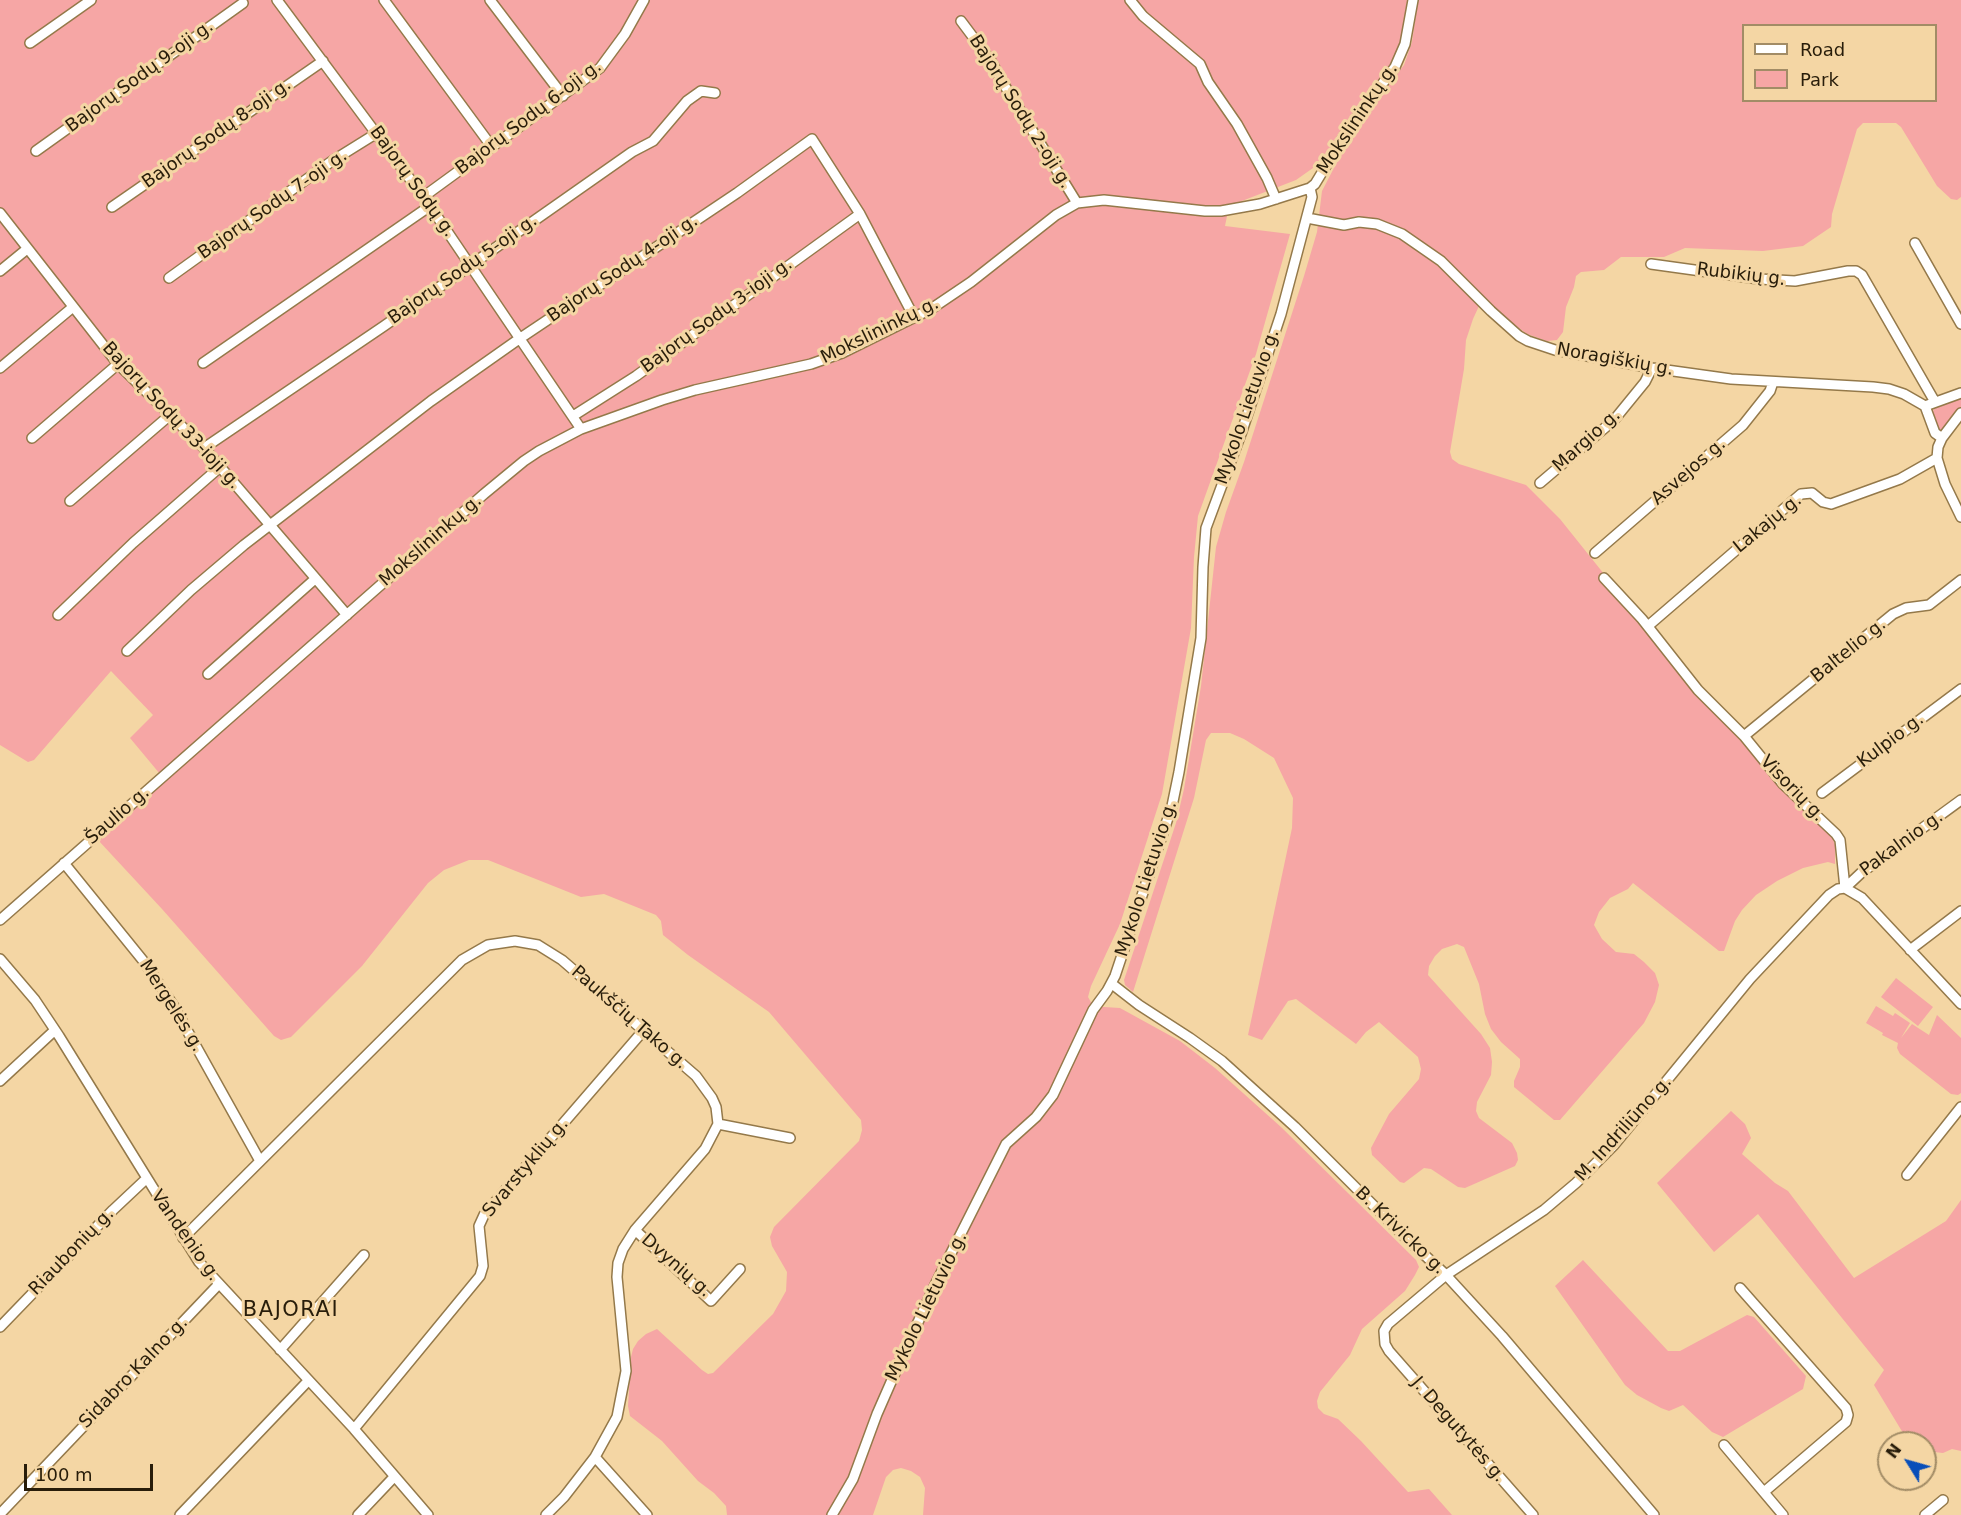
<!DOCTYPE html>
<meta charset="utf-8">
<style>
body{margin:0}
#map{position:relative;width:1961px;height:1515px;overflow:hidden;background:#f4d6a4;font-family:"DejaVu Sans",sans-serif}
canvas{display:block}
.legend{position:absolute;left:1742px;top:24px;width:195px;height:78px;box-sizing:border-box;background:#f4d6a4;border:2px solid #a28c66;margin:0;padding:8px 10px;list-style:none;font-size:18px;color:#281d0a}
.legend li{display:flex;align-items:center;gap:12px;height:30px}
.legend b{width:30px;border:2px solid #a28c66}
.north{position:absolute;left:1877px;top:1431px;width:60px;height:60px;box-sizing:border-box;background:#f4d6a4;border:2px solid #a28c66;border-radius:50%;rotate:307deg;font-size:16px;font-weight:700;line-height:24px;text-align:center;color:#281d0a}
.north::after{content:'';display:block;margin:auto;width:21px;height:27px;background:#084eb9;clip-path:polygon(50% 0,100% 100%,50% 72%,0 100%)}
.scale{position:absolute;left:24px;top:1464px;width:129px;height:27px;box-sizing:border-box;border:3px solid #281d0a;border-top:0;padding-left:8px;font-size:18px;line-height:21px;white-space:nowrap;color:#281d0a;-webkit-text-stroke:4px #f4d6a4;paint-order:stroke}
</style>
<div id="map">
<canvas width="1961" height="1515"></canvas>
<ul class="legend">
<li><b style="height:8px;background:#fff"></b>Road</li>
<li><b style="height:16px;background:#f6a6a5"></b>Park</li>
</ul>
<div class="north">N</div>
<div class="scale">100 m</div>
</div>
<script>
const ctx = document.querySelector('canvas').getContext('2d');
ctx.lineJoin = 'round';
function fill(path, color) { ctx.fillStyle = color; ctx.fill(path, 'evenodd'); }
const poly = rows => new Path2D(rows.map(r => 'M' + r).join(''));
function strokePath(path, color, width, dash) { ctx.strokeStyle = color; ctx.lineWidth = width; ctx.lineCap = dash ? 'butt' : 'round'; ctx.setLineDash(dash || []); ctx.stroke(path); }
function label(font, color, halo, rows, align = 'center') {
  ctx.font = font + ' "DejaVu Sans",sans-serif'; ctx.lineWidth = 6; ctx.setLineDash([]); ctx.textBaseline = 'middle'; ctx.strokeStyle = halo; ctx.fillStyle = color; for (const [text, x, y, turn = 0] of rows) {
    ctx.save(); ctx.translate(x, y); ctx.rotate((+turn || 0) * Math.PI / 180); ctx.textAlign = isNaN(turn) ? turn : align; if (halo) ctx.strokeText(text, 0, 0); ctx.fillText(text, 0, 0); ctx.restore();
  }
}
fill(poly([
 [0,0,1407,0,1401,42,1393,64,1360,105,1333,145,1313,168,1296,180,1229,206,1225,226,1290,234,1256,354,1198,516,1194,557,1191,628,1162,794,1120,924,1091,986,1088,997,1092,1004,1104,1007,1120,1008,1180,1041,1215,1068,1281,1127,1416,1260,1419,1267,1415,1275,1405,1291,1362,1329,1350,1355,1320,1392,1317,1401,1318,1408,1324,1414,1338,1419,1361,1441,1408,1492,1429,1489,1452,1515,923,1515,925,1488,920,1477,911,1471,901,1468,893,1470,886,1477,873,1515,727,1515,726,1506,714,1493,698,1481,662,1441,630,1416,628,1406,631,1357,633,1349,638,1341,646,1334,657,1329,702,1370,708,1374,713,1373,773,1314,786,1291,787,1272,772,1246,770,1237,774,1227,859,1141,862,1130,861,1120,769,1012,688,955,663,935,661,921,656,915,604,894,581,897,488,860,469,860,444,870,428,883,362,966,291,1037,281,1040,274,1036,162,909,98,840,165,780,130,738,153,715,111,671,34,760,28,762,0,745],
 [1418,0,1961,0,1961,197,1957,200,1951,199,1937,186,1901,127,1896,123,1863,123,1857,129,1832,214,1831,227,1803,246,1763,251,1685,248,1664,257,1621,257,1604,270,1581,272,1576,276,1574,287,1566,307,1563,332,1557,340,1547,341,1527,334,1508,320,1489,302,1479,306,1473,319,1466,340,1464,369,1450,452,1452,459,1459,464,1526,485,1560,519,1704,699,1789,796,1822,825,1832,836,1835,845,1835,864,1828,862,1803,868,1777,881,1756,895,1742,910,1735,921,1724,951,1719,951,1633,883,1628,889,1610,898,1599,912,1594,925,1602,939,1616,952,1634,954,1644,962,1655,973,1659,985,1655,1002,1644,1023,1560,1120,1554,1120,1514,1087,1514,1081,1520,1067,1520,1059,1501,1042,1491,1029,1485,1014,1479,984,1464,947,1457,944,1442,949,1435,956,1429,966,1428,975,1481,1034,1490,1048,1492,1062,1491,1075,1477,1102,1476,1111,1479,1118,1512,1143,1517,1153,1518,1160,1515,1166,1465,1188,1458,1187,1431,1169,1424,1168,1404,1183,1400,1182,1372,1155,1371,1148,1389,1114,1419,1079,1421,1069,1418,1057,1379,1022,1366,1032,1356,1044,1296,999,1288,1001,1262,1040,1248,1035,1292,828,1293,798,1274,758,1244,739,1230,733,1211,733,1206,740,1194,798,1133,992,1125,985,1124,980,1176,823,1184,789,1201,686,1216,547,1226,512,1244,462,1304,276,1317,232,1322,191,1350,137,1365,114,1404,65,1412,42],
 [1744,26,1936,26,1936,100,1744,100],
 [1961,398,1961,408,1944,430,1938,429,1932,414,1934,409],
 [1896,978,1933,1007,1918,1026,1881,997],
 [1876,1006,1893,1016,1895,1013,1910,1023,1901,1038,1912,1024,1929,1035,1937,1015,1961,1038,1961,1093,1958,1095,1951,1094,1900,1054,1897,1048,1898,1043,1882,1035,1883,1033,1866,1023],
 [1731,1111,1745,1124,1751,1138,1742,1154,1775,1183,1788,1191,1854,1278,1946,1221,1961,1200,1961,1451,1952,1449,1943,1453,1925,1451,1925,1443,1909,1443,1874,1385,1884,1370,1758,1214,1714,1252,1657,1183],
 [1583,1260,1668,1351,1680,1351,1747,1315,1754,1317,1806,1376,1803,1389,1723,1437,1712,1432,1683,1405,1669,1411,1661,1408,1637,1395,1625,1385,1555,1286]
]), '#f6a6a5');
const minor = poly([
 [277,0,430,206,581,429],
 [384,0,492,147],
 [490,0,563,96],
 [1130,0,1143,16,1200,64,1208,82,1237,124,1267,178,1276,199],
 [961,21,991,61,1003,83,1077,203],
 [30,43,91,0],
 [36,151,243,3],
 [423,197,600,68,625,34,644,0],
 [112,207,323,61],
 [0,213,118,364,204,448,347,615],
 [1307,218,1344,225,1359,222,1377,224,1402,234,1441,261,1491,311,1519,336,1528,341,1555,350,1652,368,1731,379,1873,387,1889,389,1904,394,1925,406,1961,393],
 [1915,243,1961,324],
 [1651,264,1759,279,1795,281,1848,271,1856,271,1862,275,1935,402],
 [0,271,27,249],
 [169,278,332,161,377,133],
 [203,363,430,206],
 [0,368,73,307],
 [1925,406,1935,433,1942,438],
 [1961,413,1942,438,1938,447,1937,458,1945,484,1961,517],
 [573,416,636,376,860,214],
 [32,438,118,364],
 [204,448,384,326,632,152,653,141,687,101,701,91,715,93],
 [1540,483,1614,420,1645,382,1652,368],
 [70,501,170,415],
 [1595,553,1743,425,1770,391,1773,382],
 [1604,578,1642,619,1698,690,1744,736,1783,784,1836,834,1840,840,1845,888],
 [58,615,133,543,220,467],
 [1648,626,1801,494,1812,493,1823,502,1831,504,1900,479,1937,458],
 [127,651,191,590,244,545,431,401,519,339,737,193,812,139,860,214,914,317],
 [208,674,315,579],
 [1744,736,1893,614,1906,608,1929,605,1961,580],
 [1822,793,1961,689],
 [64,863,145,963,173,1005,260,1161],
 [1845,888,1862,898,1961,1004],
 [0,920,484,494,524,461,539,451,581,429,662,400,695,390,811,364,842,353,931,309,971,282,1056,215,1077,203,1104,200,1205,211,1221,211,1260,204,1310,188,1315,184,1349,128,1395,67,1405,44,1413,0],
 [1910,950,1961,911],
 [0,959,35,1000,59,1036,199,1262,354,1429,428,1515],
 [1112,984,1139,1005,1190,1038,1222,1061,1295,1127,1403,1235,1446,1275,1502,1336,1654,1515],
 [0,1081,55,1030],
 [718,1124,790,1138],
 [1907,1175,1961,1107],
 [635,1230,711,1301,740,1269],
 [183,1238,462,960,488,945,515,941,538,945,562,960,696,1076,712,1098,716,1107,718,1124,705,1149,635,1230,623,1249,618,1263,617,1277,626,1371,617,1417,595,1457,564,1497,546,1515],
 [1740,1288,1846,1408,1848,1415,1846,1422,1764,1492],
 [0,1327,113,1210,146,1179],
 [280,1350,364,1255],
 [354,1429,480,1276,483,1266,479,1226,484,1215,643,1031],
 [1724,1445,1783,1515],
 [595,1457,647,1515],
 [0,1514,218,1285],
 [180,1515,308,1381],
 [358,1515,394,1477],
 [832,1515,853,1479,877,1414,902,1357,935,1285,1006,1144,1036,1117,1053,1095,1093,1010,1107,991,1115,976,1172,806,1179,772,1201,638,1203,567,1206,528,1241,434,1281,314,1312,197,1310,188],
 [1533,1515,1389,1351,1385,1344,1384,1331,1388,1324,1446,1275,1544,1210,1576,1183,1614,1145,1750,979,1829,895,1838,889,1845,888,1861,873,1961,800],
 [1925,1515,1943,1500]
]);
strokePath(minor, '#94794a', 12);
strokePath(minor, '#fff', 9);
label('18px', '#281d0a', '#f4d6a4', [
 ["Bajorų Sodų 9-oji g.",140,77,-36],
 ["Bajorų Sodų 2-oji g.",1020,112,58],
 ["Bajorų Sodų 6-oji g.",529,118,-37],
 ["Mokslininkų g.",1358,119,-56],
 ["Bajorų Sodų 8-oji g.",217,134,-35],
 ["Bajorų Sodų g.",412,182,54],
 ["Bajorų Sodų 7-oji g.",273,205,-35],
 ["Bajorų Sodų 4-oji g.",623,269,-34],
 ["Bajorų Sodų 5-oji g.",463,270,-35],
 ["Rubikių g.",1741,275,7],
 ["Bajorų Sodų 3-ioji g.",717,316,-36],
 ["Mokslininkų g.",880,331,-26],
 ["Noragiškių g.",1615,360,10],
 ["Mykolo Lietuvio g.",1248,407,-71],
 ["Bajorų Sodų 33-ioji g.",171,416,47],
 ["Margio g.",1587,441,-42],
 ["Asvejos g.",1689,472,-41],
 ["Lakajų g.",1768,524,-39],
 ["Mokslininkų g.",431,541,-41],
 ["Baltelio g.",1849,651,-39],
 ["Kulpio g.",1891,741,-37],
 ["Visorių g.",1792,789,46],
 ["Šaulio g.",118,816,-41],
 ["Pakalnio g.",1902,844,-36],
 ["Mykolo Lietuvio g.",1147,879,-72],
 ["Mergelės g.",171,1006,58],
 ["Paukščių Tako g.",629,1018,41],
 ["M. Indriliūno g.",1624,1129,-48],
 ["Svarstyklių g.",526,1168,-50],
 ["B. Krivicko g.",1400,1231,44],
 ["Vandenio g.",185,1236,55],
 ["Riaubonių g.",72,1252,-46],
 ["Dvynių g.",676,1266,41],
 ["Mykolo Lietuvio g.",927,1307,-64],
 ["Sidabro Kalno g.",134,1373,-46],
 ["J. Degutytės g.",1458,1430,49]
]);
ctx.letterSpacing = '1.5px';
label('21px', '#281d0a', '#f4d6a4', [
 ["BAJORAI",291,1311]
]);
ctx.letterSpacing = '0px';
</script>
